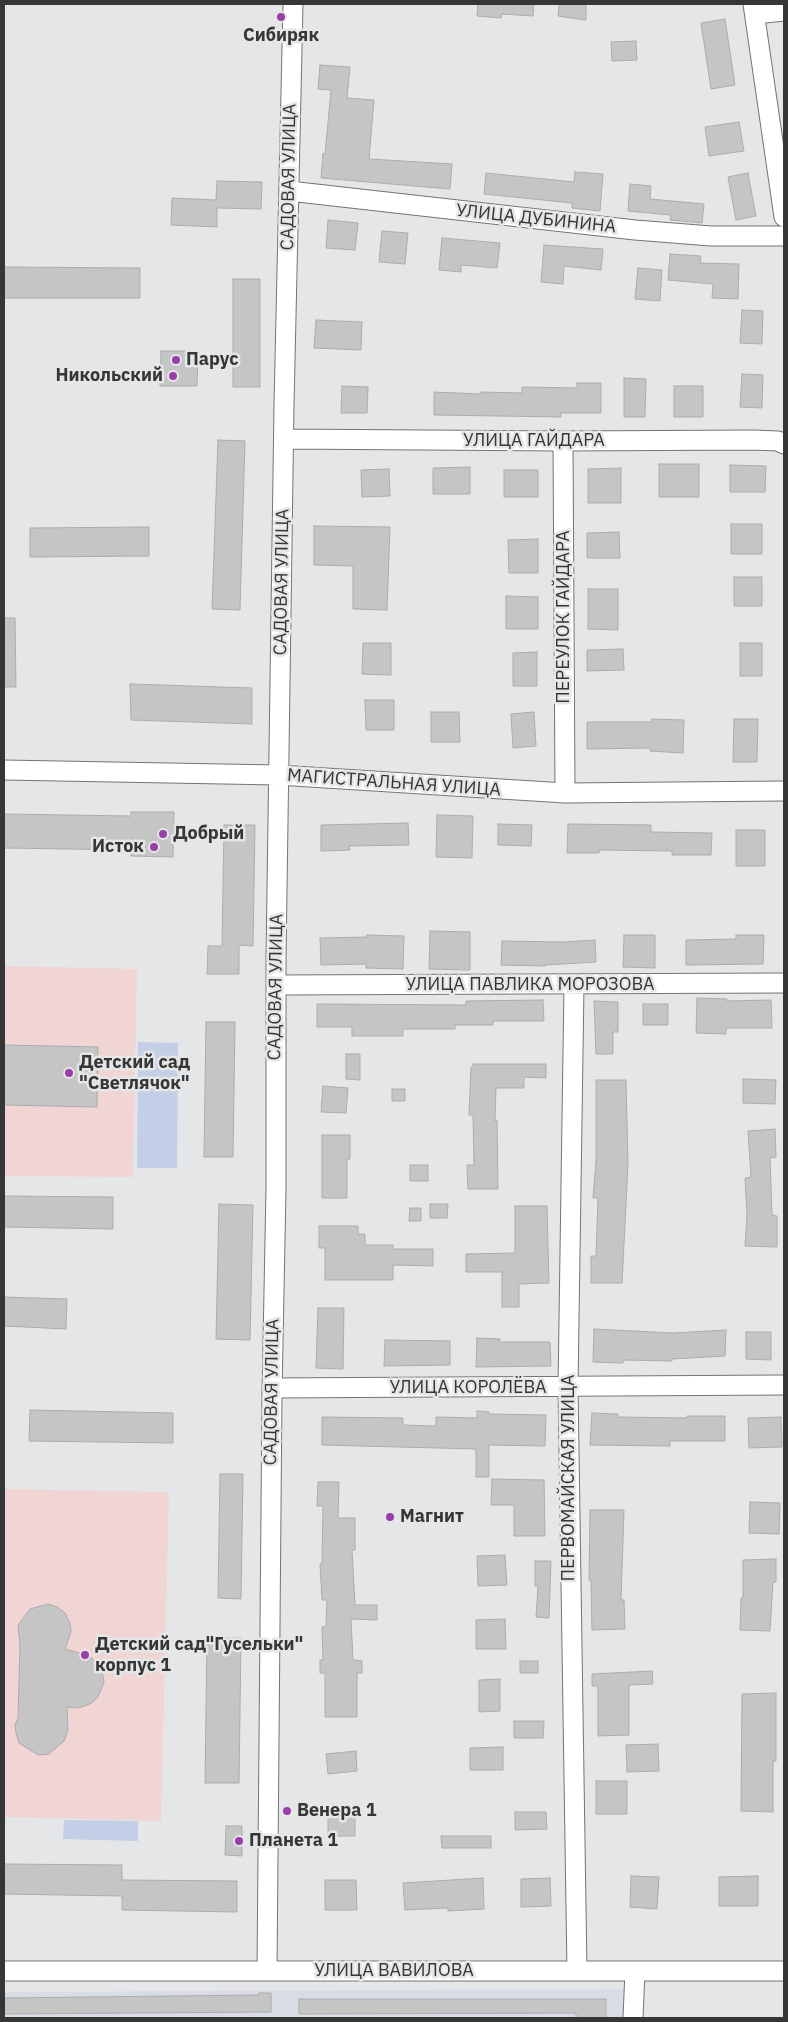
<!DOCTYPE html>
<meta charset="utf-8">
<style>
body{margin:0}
#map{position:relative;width:788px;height:2022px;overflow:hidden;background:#e5e6e7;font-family:"IBM Plex Sans",sans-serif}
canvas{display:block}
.frame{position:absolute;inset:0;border:5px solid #353636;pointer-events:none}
</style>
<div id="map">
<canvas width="788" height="2022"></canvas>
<div class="frame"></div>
</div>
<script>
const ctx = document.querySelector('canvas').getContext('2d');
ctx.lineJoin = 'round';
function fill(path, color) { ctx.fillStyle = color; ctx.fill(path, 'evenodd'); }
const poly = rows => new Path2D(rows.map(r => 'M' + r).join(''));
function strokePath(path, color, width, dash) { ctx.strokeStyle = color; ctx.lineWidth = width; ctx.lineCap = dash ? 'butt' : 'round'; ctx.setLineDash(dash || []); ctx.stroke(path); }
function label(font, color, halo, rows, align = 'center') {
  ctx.font = font + ' "IBM Plex Sans",sans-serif'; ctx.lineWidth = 5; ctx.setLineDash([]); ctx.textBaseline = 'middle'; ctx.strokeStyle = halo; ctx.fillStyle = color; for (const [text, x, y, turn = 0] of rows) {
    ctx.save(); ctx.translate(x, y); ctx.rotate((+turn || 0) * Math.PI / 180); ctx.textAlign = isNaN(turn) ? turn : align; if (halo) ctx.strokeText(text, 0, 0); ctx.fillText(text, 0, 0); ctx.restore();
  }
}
fill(poly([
 [625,1989,624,2018,4,2018,4,1992]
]), '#d8dce4');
fill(poly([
 [4,966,137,969,133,1177,4,1176],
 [4,1489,169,1492,161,1821,4,1817]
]), '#f0d5d4');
fill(poly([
 [138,1042,178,1043,177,1168,137,1168],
 [64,1820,138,1821,138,1841,63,1839]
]), '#c2cfe6');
const building = poly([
 [478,4,534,4,533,16,502,14,501,18,477,16,478,4],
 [559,4,586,4,586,20,558,16,559,4],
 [725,19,735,85,711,89,701,23,725,19],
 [636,41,637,60,612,61,611,42,636,41],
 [320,65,350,67,347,98,374,100,369,159,452,164,450,189,321,178,323,153,325,154,331,90,318,89,320,65],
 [739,122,744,151,709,156,705,127,739,122],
 [575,172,603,174,600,211,572,208,572,203,484,194,486,173,574,182,575,172],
 [748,173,756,216,736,220,728,177,748,173],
 [217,181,262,182,261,209,217,208,217,227,171,225,172,198,216,200,217,181],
 [630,184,651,186,650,199,704,204,702,223,670,220,671,215,628,211,630,184],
 [328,220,358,223,355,250,326,248,328,220],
 [382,231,408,233,405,264,379,262,382,231],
 [442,238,500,243,497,268,461,265,461,272,439,270,442,238],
 [544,245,603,249,601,270,564,266,563,284,541,282,544,245],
 [670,254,701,256,700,263,739,264,738,299,712,298,713,284,668,280,670,254],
 [4,267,140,268,140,298,4,298,4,267],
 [638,268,662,270,660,301,635,299,638,268],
 [233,279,260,279,260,387,233,387,233,279],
 [742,310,763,311,762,344,740,343,742,310],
 [316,320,362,322,361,350,314,348,316,320],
 [161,351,198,351,197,386,160,386,161,351],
 [742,374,763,375,762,408,740,407,742,374],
 [624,378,646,379,645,417,624,417,624,378],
 [577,383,601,383,601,413,561,413,561,417,434,415,434,392,481,394,481,392,522,393,522,387,577,388,577,383],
 [342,386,368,387,367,413,341,413,342,386],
 [674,386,703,386,703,417,674,417,674,386],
 [218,440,245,441,240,610,212,609,218,440],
 [659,464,699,464,699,497,659,497,659,464],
 [730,465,766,466,765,492,730,492,730,465],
 [470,467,470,494,433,494,433,468,470,467],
 [621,468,621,503,588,503,588,469,621,468],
 [389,469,390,496,362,497,361,470,389,469],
 [504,470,538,470,538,497,504,497,504,470],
 [731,524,762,524,762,554,731,554,731,524],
 [314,526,390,527,387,610,353,609,353,566,314,565,314,526],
 [149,527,149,556,30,557,30,528,149,527],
 [619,532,620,558,587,558,587,533,619,532],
 [538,539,538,573,509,573,508,540,538,539],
 [734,577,762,577,762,606,734,606,734,577],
 [588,589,618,589,618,630,588,629,588,589],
 [506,596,538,597,538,629,506,629,506,596],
 [4,618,15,618,16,687,4,687,4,618],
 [363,643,391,643,391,675,362,674,363,643],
 [740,643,762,643,762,676,740,676,740,643],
 [623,649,624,670,587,671,587,650,623,649],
 [537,652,537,686,513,686,513,653,537,652],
 [130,684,252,688,252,724,131,720,130,684],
 [365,700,394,700,394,730,366,730,365,700],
 [431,712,459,712,460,742,431,742,431,712],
 [534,712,536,746,513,748,511,714,534,712],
 [652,719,684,720,683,753,650,751,650,748,587,749,587,722,651,722,652,719],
 [734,719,758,719,757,762,733,762,734,719],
 [131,812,174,812,173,857,131,856,131,850,4,848,4,814,131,816,131,812],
 [437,815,473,816,472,858,436,857,437,815],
 [408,823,409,845,349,846,350,850,321,851,321,825,408,823],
 [498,824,532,825,531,846,498,845,498,824],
 [568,824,651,825,651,832,712,833,711,855,672,855,672,851,599,850,599,853,567,853,568,824],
 [224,825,255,825,253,946,239,945,239,974,207,974,208,946,222,946,224,825],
 [736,830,765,830,765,866,736,866,736,830],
 [430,931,470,932,470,970,429,969,430,931],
 [367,935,404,936,403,969,366,968,366,964,321,965,320,938,367,937,367,935],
 [624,935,655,935,655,968,623,967,624,935],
 [736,935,764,935,763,964,686,965,686,940,736,939,736,935],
 [595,940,596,962,545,965,545,966,501,965,502,941,563,942,595,940],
 [697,998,727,999,727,1001,771,1000,772,1028,726,1028,726,1034,696,1033,697,998],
 [543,1000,544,1021,493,1021,493,1025,455,1025,455,1029,403,1029,403,1036,352,1036,352,1027,317,1027,317,1004,466,1005,466,1001,543,1000],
 [594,1001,618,1002,618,1032,613,1032,613,1054,596,1054,594,1001],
 [643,1004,668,1004,668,1025,643,1025,643,1004],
 [206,1022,235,1022,233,1157,204,1157,206,1022],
 [4,1045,98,1047,97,1107,4,1105,4,1045],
 [346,1054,360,1054,360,1080,346,1079,346,1054],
 [473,1064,546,1064,546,1078,524,1077,524,1088,496,1088,495,1121,497,1120,498,1189,468,1189,467,1165,474,1165,473,1115,469,1115,471,1067,473,1067,473,1064],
 [743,1079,776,1080,775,1104,743,1103,743,1079],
 [596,1080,626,1080,628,1164,622,1283,591,1283,591,1256,596,1256,598,1198,593,1198,596,1161,596,1080],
 [323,1086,348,1088,346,1113,321,1112,323,1086],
 [392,1089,405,1089,405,1101,392,1101,392,1089],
 [775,1129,776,1157,770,1158,772,1215,777,1216,777,1247,745,1246,747,1215,745,1178,751,1177,748,1131,775,1129],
 [322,1135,350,1135,350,1159,347,1159,347,1198,322,1198,322,1135],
 [410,1165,428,1165,428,1181,410,1181,410,1165],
 [4,1196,113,1197,113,1229,4,1227,4,1196],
 [219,1204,253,1205,250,1340,216,1339,219,1204],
 [430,1204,448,1204,447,1218,430,1218,430,1204],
 [515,1206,547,1206,549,1283,519,1284,519,1307,502,1307,502,1272,466,1272,466,1254,515,1253,515,1206],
 [410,1208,421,1208,421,1221,409,1221,410,1208],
 [319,1226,358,1226,358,1234,365,1234,365,1245,393,1245,393,1249,433,1249,433,1266,393,1265,393,1280,325,1280,325,1248,319,1248,319,1226],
 [4,1297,67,1299,66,1329,4,1326,4,1297],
 [318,1308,344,1308,343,1369,316,1368,318,1308],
 [594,1329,673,1333,726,1330,725,1356,672,1359,672,1361,623,1360,623,1363,593,1362,594,1329],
 [746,1332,771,1332,771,1360,746,1359,746,1332],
 [477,1338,500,1339,500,1342,550,1342,551,1366,476,1367,477,1338],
 [385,1340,450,1341,450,1365,384,1366,385,1340],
 [30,1410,173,1413,173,1443,29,1441,30,1410],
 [477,1411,489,1412,489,1414,546,1415,545,1446,489,1445,489,1477,476,1477,476,1449,322,1445,322,1417,403,1418,403,1425,436,1426,436,1417,477,1418,477,1411],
 [592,1413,618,1414,618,1417,687,1418,687,1416,725,1416,725,1441,670,1441,670,1446,590,1445,592,1413],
 [781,1417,782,1447,749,1448,748,1418,781,1417],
 [220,1474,243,1474,241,1599,218,1598,220,1474],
 [492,1479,544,1480,545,1536,514,1536,514,1505,491,1505,492,1479],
 [318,1482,339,1482,338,1518,355,1518,355,1550,352,1550,355,1605,377,1605,377,1620,351,1619,353,1660,362,1661,362,1673,357,1673,357,1717,325,1717,325,1673,320,1673,320,1660,323,1660,322,1627,326,1626,327,1600,322,1600,320,1564,322,1563,323,1506,317,1506,318,1482],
 [750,1502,780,1503,779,1534,749,1533,750,1502],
 [590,1510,624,1510,621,1600,624,1600,625,1629,592,1630,591,1580,589,1580,590,1510],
 [505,1555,507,1585,478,1586,477,1556,505,1555],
 [776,1559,776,1582,773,1582,770,1631,740,1630,741,1598,743,1598,743,1560,776,1559],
 [535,1561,551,1561,549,1618,536,1617,538,1586,535,1586,535,1561],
 [48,1604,57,1607,65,1613,70,1623,71,1632,65,1649,87,1655,97,1662,102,1671,104,1682,98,1697,92,1703,79,1708,67,1707,68,1730,64,1741,49,1754,38,1755,19,1743,16,1733,15,1725,18,1718,20,1646,18,1625,30,1609,48,1604],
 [505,1619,506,1649,476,1649,476,1620,505,1619],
 [207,1638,241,1638,239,1783,205,1783,207,1638],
 [520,1661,538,1661,538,1673,520,1673,520,1661],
 [652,1671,653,1684,629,1685,629,1735,598,1736,598,1686,592,1686,592,1674,652,1671],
 [500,1679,500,1711,479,1712,479,1680,500,1679],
 [776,1693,776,1761,773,1761,773,1812,741,1811,742,1694,776,1693],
 [514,1721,544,1721,543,1738,514,1738,514,1721],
 [658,1744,659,1771,627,1772,626,1745,658,1744],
 [503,1747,503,1770,470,1770,470,1748,503,1747],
 [356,1751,357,1771,328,1774,326,1754,356,1751],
 [596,1781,627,1781,627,1814,596,1814,596,1781],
 [328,1810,355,1810,355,1836,328,1836,328,1810],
 [515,1812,546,1812,547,1829,515,1830,515,1812],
 [226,1826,242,1826,242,1856,225,1855,226,1826],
 [441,1836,491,1836,491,1848,442,1848,441,1836],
 [4,1864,122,1865,122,1880,237,1881,237,1912,122,1910,122,1896,4,1894,4,1864],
 [631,1876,659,1877,657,1909,630,1907,631,1876],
 [758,1876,758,1906,719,1906,719,1877,758,1876],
 [483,1878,484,1909,448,1911,448,1908,405,1910,403,1883,483,1878],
 [550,1878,551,1906,521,1907,521,1879,550,1878],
 [325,1880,356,1880,357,1910,325,1910,325,1880],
 [259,1993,271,1993,271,2012,4,2014,4,1998,259,1995,259,1993],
 [299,1999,606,1999,606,2018,576,2018,576,2013,299,2014,299,1999]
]);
fill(building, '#c6c5c6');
strokePath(building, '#adacad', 1);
const minor = poly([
 [753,4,784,217],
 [755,14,784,11],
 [289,191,635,230,711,236,784,236],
 [284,439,563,441,753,440,778,441,784,444],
 [563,441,565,793],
 [4,770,278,775,565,793,784,791],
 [276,985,784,983],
 [574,985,568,1387,577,1971],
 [272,1388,784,1385],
 [4,1971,784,1971],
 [267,1971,272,1394,276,1189,276,959,284,405,293,4],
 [633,2018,635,1971]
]);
strokePath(minor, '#737475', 21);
strokePath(minor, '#fff', 19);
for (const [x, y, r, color] of [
 [281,17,5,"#993ea9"],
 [176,360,5,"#993ea9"],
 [173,376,5,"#993ea9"],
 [163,834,5,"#993ea9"],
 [154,847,5,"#993ea9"],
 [69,1073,5,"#993ea9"],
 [390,1517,5,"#993ea9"],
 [85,1655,5,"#993ea9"],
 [287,1811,5,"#993ea9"],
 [239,1841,5,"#993ea9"]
]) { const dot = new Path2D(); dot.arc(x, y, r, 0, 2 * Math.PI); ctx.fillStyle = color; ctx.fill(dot); strokePath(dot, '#e5e6e7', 2); }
label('bold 18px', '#353636', '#e5e6e7', [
 ["Сибиряк",281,36,"center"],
 ["Парус",186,360],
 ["Никольский",163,376,"right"],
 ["Добрый",173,834],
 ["Исток",144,847,"right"],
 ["Детский сад",79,1063],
 ["\"Светлячок\"",79,1084],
 ["Магнит",400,1517],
 ["Детский сад\"Гусельки\"",95,1645],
 ["корпус 1",95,1666],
 ["Венера 1",297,1811],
 ["Планета 1",249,1841]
], 'left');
label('18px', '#353636', '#e5e6e7', [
 ["САДОВАЯ УЛИЦА",289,177,-89],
 ["УЛИЦА ДУБИНИНА",536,219,6],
 ["УЛИЦА ГАЙДАРА",534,441],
 ["САДОВАЯ УЛИЦА",282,582,-89],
 ["ПЕРЕУЛОК ГАЙДАРА",564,617,-90],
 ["МАГИСТРАЛЬНАЯ УЛИЦА",394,783,4],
 ["УЛИЦА ПАВЛИКА МОРОЗОВА",530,985],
 ["САДОВАЯ УЛИЦА",276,987,-89],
 ["УЛИЦА КОРОЛЁВА",468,1388],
 ["САДОВАЯ УЛИЦА",272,1392,-89],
 ["ПЕРВОМАЙСКАЯ УЛИЦА",569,1478,-90],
 ["УЛИЦА ВАВИЛОВА",394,1971]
]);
</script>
